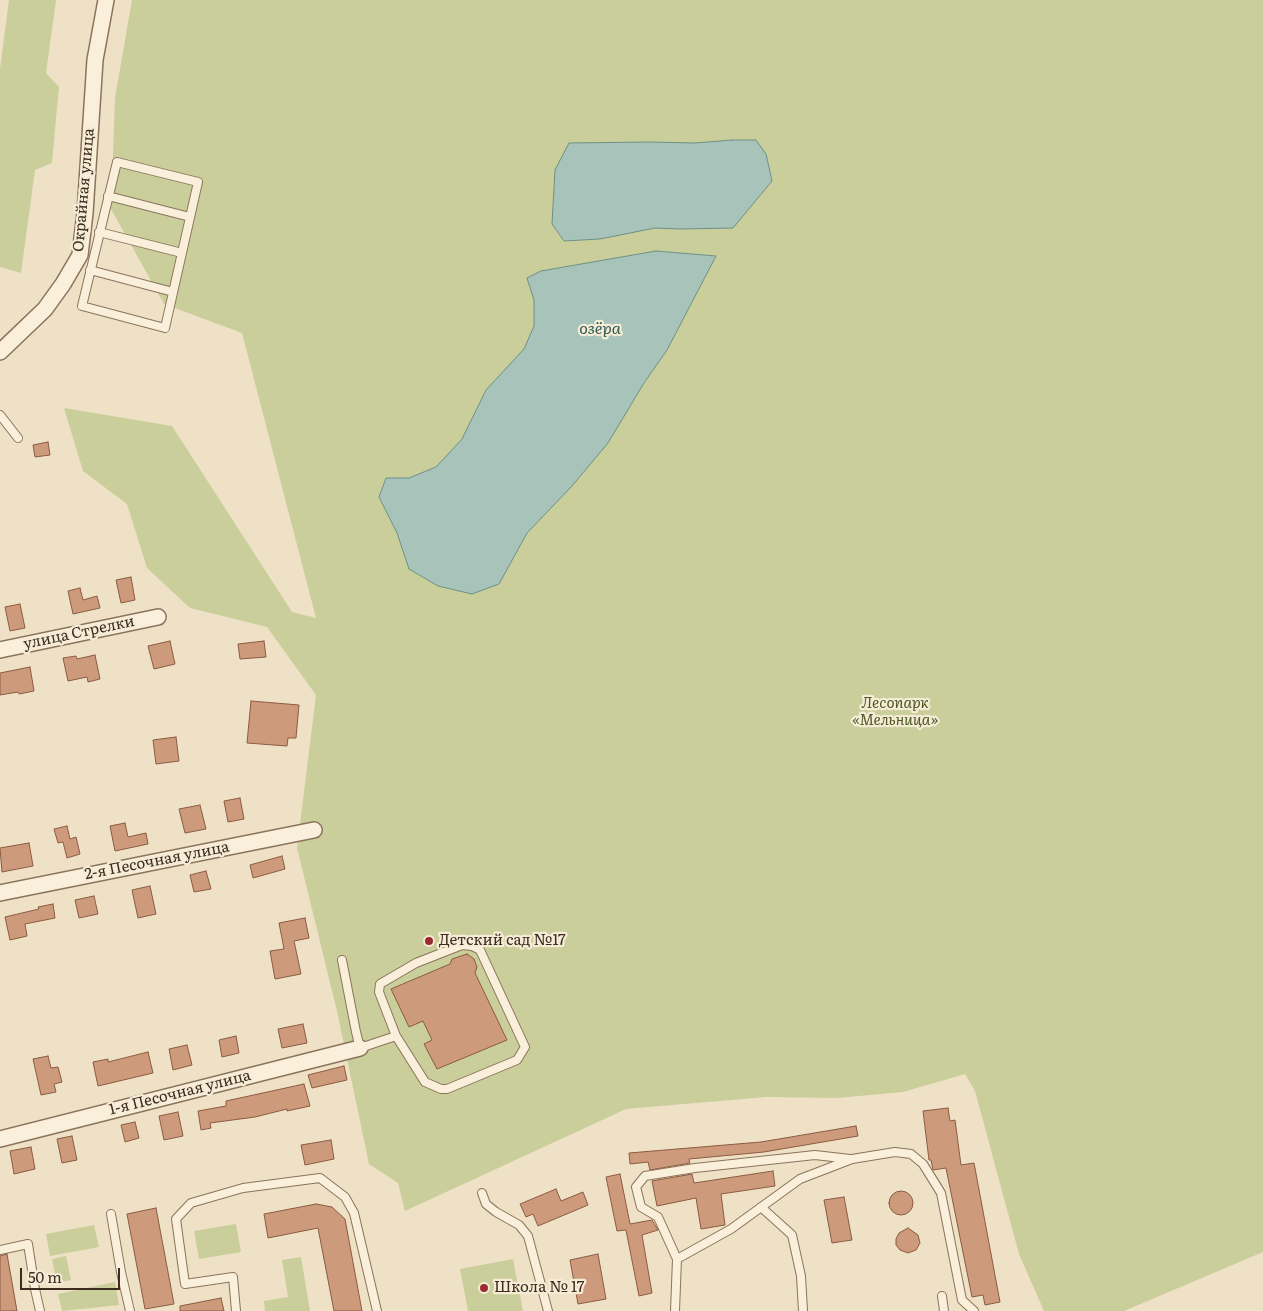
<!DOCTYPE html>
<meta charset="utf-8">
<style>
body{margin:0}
#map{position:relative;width:1263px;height:1311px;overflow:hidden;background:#efe1c6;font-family:Literata,serif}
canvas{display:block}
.scale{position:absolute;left:20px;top:1268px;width:100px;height:22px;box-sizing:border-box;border:2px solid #3b2c1f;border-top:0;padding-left:6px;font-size:15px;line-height:18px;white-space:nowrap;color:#3b2c1f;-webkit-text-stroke:4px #f6ecd6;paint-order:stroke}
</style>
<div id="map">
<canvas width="1263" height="1311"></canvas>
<div class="scale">50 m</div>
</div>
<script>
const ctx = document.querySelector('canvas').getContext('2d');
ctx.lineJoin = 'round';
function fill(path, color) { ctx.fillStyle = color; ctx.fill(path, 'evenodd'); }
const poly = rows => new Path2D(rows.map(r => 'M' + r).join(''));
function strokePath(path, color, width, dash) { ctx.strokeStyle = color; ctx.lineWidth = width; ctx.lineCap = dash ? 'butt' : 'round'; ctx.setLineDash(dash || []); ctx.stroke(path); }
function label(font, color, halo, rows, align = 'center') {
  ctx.font = font + ' Literata,serif'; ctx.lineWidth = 4.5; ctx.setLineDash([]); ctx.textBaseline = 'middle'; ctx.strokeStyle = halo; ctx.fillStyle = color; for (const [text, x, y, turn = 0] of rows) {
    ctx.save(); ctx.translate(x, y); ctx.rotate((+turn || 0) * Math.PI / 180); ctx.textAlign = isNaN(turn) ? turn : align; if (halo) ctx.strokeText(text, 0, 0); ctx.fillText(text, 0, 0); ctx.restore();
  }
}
fill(poly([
 [9,0,56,0,46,73,59,87,52,163,35,170,21,273,0,267,0,69],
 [132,0,1263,0,1263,1252,1124,1311,1044,1311,1019,1254,975,1091,965,1074,903,1092,837,1098,766,1097,626,1109,405,1211,398,1183,369,1164,337,1011,297,848,316,695,267,627,190,608,147,568,127,504,83,471,64,408,172,426,292,612,316,618,242,333,164,304,111,209,115,98],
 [236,1224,241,1252,199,1259,194,1231],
 [94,1225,99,1247,50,1256,46,1234],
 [66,1256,71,1280,57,1283,52,1259],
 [301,1257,310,1311,265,1311,264,1301,288,1297,282,1260],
 [513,1259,523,1311,468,1311,460,1269],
 [115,1282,119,1305,62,1311,58,1294]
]), '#c9ce9a');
const water = poly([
 [732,140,756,140,766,154,772,181,733,228,679,229,655,228,600,239,564,241,552,224,555,170,569,143,649,142,695,143,732,140],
 [656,251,716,256,667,350,644,383,608,443,572,486,527,533,499,584,472,594,438,586,409,569,397,533,379,497,386,478,409,478,436,467,462,439,486,390,524,349,534,326,534,300,527,278,541,271,656,251]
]);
fill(water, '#a8c3ba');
strokePath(water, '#6e9187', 1);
const building = poly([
 [48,442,50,455,35,457,33,445,48,442],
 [131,577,135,600,121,603,116,580,131,577],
 [80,588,83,600,97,596,100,608,73,614,68,591,80,588],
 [20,604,25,628,10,631,5,607,20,604],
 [170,641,175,664,154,669,148,646,170,641],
 [264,641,266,657,240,659,238,644,264,641],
 [95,655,100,679,88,682,87,677,68,681,63,658,76,656,77,659,95,655],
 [30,667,34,691,19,694,18,692,0,695,0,673,30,667],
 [251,701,299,705,296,738,288,738,287,746,247,743,251,701],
 [176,737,179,761,156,764,153,740,176,737],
 [240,798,244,819,228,822,224,801,240,798],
 [200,805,206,829,185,833,179,809,200,805],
 [125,823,128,837,146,833,148,844,115,851,110,826,125,823],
 [67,826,70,839,76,837,80,854,67,858,63,842,58,843,54,829,67,826],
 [29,843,33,866,2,872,0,848,29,843],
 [282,856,285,869,253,878,250,865,282,856],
 [206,871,211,889,194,892,190,875,206,871],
 [150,886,156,914,138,918,132,890,150,886],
 [94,896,98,914,79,918,75,900,94,896],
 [53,904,55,918,25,924,27,936,10,940,5,917,39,909,38,907,53,904],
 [305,918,309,938,294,941,301,974,275,979,270,951,284,949,279,923,305,918],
 [467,954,474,959,477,967,475,973,507,1040,437,1069,424,1044,432,1040,423,1021,409,1027,391,989,450,964,452,959,467,954],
 [303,1024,307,1043,282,1048,278,1029,303,1024],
 [236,1036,239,1053,222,1057,219,1040,236,1036],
 [187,1045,192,1065,173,1070,169,1049,187,1045],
 [148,1052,153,1073,98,1086,93,1062,108,1059,108,1062,148,1052],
 [48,1056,51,1068,58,1067,62,1082,54,1084,56,1092,41,1095,33,1059,48,1056],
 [344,1066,347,1080,312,1088,308,1075,344,1066],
 [304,1084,310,1106,287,1111,287,1109,255,1117,210,1123,211,1128,201,1130,198,1111,226,1106,226,1101,304,1084],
 [948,1108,950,1121,955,1120,961,1165,974,1163,1000,1302,985,1305,983,1295,972,1297,946,1168,933,1170,931,1160,929,1160,923,1111,948,1108],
 [178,1112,183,1136,164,1140,159,1116,178,1112],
 [135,1122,139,1138,125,1142,121,1125,135,1122],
 [856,1126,858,1136,764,1152,689,1159,690,1163,650,1170,648,1162,630,1164,629,1153,761,1142,856,1126],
 [72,1136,77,1160,62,1163,57,1139,72,1136],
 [331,1140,334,1159,305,1165,301,1145,331,1140],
 [31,1147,35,1169,14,1174,10,1151,31,1147],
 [773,1171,775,1186,721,1194,725,1225,701,1229,696,1198,657,1206,652,1181,692,1174,694,1183,773,1171],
 [620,1174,630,1224,652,1220,658,1230,642,1235,652,1293,639,1296,626,1230,617,1231,606,1177,620,1174],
 [556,1189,561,1201,583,1192,588,1205,538,1226,533,1214,526,1217,520,1204,556,1189],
 '889 1203a12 12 0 1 1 24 0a12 12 0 1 1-24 0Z',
 [844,1197,852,1240,832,1243,824,1200,844,1197],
 [316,1204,332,1207,345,1219,362,1311,334,1311,318,1228,268,1238,264,1214,316,1204],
 [156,1208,174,1304,145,1309,127,1214,156,1208],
 [908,1228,918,1235,920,1243,916,1250,908,1253,900,1250,896,1245,896,1239,899,1233,908,1228],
 [7,1254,17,1311,0,1311,0,1256,7,1254],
 [598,1254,606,1299,578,1304,570,1260,598,1254],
 [221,1298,224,1311,180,1311,180,1306,221,1298]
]);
fill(building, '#cd9b7c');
strokePath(building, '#8a5b41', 1);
const service = poly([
 [117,162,198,182,165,328,82,306,117,162],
 [108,196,190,217],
 [99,232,182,253],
 [90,270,173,292],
 [0,415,18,438],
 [342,960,356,1032,360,1048,396,1036,379,992,380,984,416,963,462,945,472,946,480,950,525,1047,517,1060,447,1089,441,1089,425,1082,396,1036],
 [482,1193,486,1204,496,1212,519,1225,528,1236,548,1311],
 [761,1207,792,1235,801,1276,803,1311],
 [111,1214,121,1272,130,1311],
 [0,1250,28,1244,35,1289,40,1311],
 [677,1259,658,1217,641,1207,636,1187,645,1176,695,1168,815,1155,850,1159],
 [942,1296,944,1311],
 [236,1311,233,1277,185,1284,176,1219,191,1203,243,1188,320,1178,345,1197,354,1213,377,1311],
 [675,1311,677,1259,731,1229,800,1179,852,1159,895,1152,911,1154,923,1164,941,1193,962,1300,974,1311]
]);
const minor = poly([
 [0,352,45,309,63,284,80,255,85,213,95,60,106,0],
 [0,650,158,617],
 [0,893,314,830],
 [0,1139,360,1048]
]);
strokePath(service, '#8b735c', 10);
strokePath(minor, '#8b735c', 18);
strokePath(service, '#f9efda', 8);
strokePath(minor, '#f9efda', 15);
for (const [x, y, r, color] of [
 [429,941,5,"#9b2b30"],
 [484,1288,5,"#9b2b30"]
]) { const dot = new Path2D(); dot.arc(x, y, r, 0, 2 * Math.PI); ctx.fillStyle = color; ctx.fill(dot); strokePath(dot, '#f6ecd6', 2); }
label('15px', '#3b2c1f', '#f6ecd6', [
 ["Окрайная улица",84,190,-85],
 ["улица Стрелки",79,633,-12],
 ["2-я Песочная улица",157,861,-11],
 ["1-я Песочная улица",180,1093,-14]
]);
label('italic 15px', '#4d5826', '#f6ecd6', [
 ["Лесопарк",895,704],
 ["«Мельница»",895,721]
]);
label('15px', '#3b2c1f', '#f6ecd6', [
 ["Детский сад №17",439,941],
 ["Школа № 17",494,1288]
], 'left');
label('italic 16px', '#2f5b56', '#f6ecd6', [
 ["озёра",600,329]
]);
</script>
